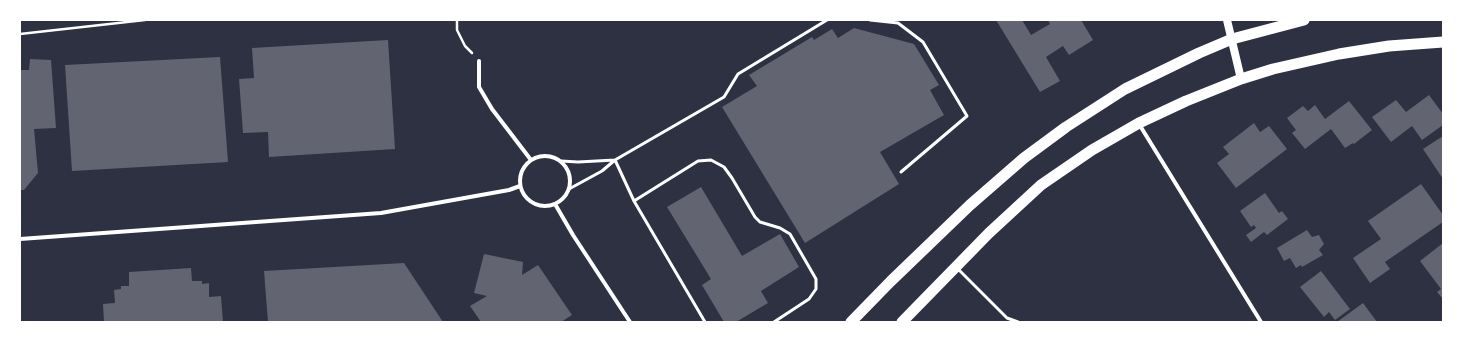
<!DOCTYPE html>
<style>
body{margin:0}
#map{position:relative;width:1463px;height:342px;overflow:hidden;background:#2d3142;font-family:Figtree,sans-serif}
canvas{display:block}
.frame{position:absolute;inset:0;border:21px solid #fff;pointer-events:none}
</style>
<div id="map">
<canvas width="1463" height="342"></canvas>
<div class="frame"></div>
</div>
<script>
const ctx = document.querySelector('canvas').getContext('2d');
ctx.lineJoin = 'round';
function fill(path, color) { ctx.fillStyle = color; ctx.fill(path, 'evenodd'); }
const poly = rows => new Path2D(rows.map(r => 'M' + r).join(''));
function strokePath(path, color, width, dash) { ctx.strokeStyle = color; ctx.lineWidth = width; ctx.lineCap = dash ? 'butt' : 'round'; ctx.setLineDash(dash || []); ctx.stroke(path); }
fill(poly([
 [996,20,1022,20,1031,35,1050,24,1048,20,1081,20,1093,40,1069,55,1063,46,1046,57,1060,81,1040,92],
 [854,28,914,44,939,85,930,90,944,115,880,152,899,184,805,243,722,107,757,86,749,75,812,37,814,40,832,29,838,38],
 [388,40,395,149,269,157,268,132,243,133,239,79,254,78,252,48],
 [220,57,228,162,72,171,65,65],
 [30,59,51,60,56,128,34,129,38,173,24,190,20,190,20,70,29,70],
 [1429,95,1443,114,1443,125,1422,140,1412,126,1391,142,1372,117,1396,100,1406,112],
 [1349,101,1372,130,1354,144,1353,143,1345,148,1331,129,1305,149,1292,133,1296,130,1287,118,1303,106,1308,111,1315,105,1325,119],
 [1254,123,1260,132,1269,126,1287,149,1236,188,1217,163,1229,154,1223,147],
 [1443,136,1443,179,1423,149],
 [1421,184,1443,215,1443,222,1385,262,1390,269,1370,283,1353,258,1381,239,1368,221],
 [701,187,742,256,780,234,799,267,761,291,768,303,736,322,724,322,702,285,711,279,667,207],
 [1265,193,1279,213,1282,211,1288,219,1267,235,1264,232,1251,242,1246,235,1256,228,1254,225,1251,227,1240,211],
 [1307,230,1312,237,1319,235,1324,244,1319,250,1323,255,1302,267,1301,265,1296,268,1290,258,1284,261,1277,248],
 [1443,243,1443,299,1437,292,1441,289,1420,261],
 [484,254,523,262,522,275,538,265,572,315,561,322,481,322,470,306,487,296,474,293],
 [404,263,443,322,268,322,264,271],
 [191,268,192,281,202,281,202,284,209,283,209,297,221,296,223,322,104,322,103,304,115,303,114,290,121,289,121,286,129,286,129,272],
 [1321,271,1350,309,1335,320,1329,312,1324,317,1300,287],
 [1363,303,1377,322,1337,322]
]), '#626471');
strokePath(poly([
 [457,20,457,30,465,46,472,53],
 [20,34,145,20]
]), '#fff', 2.5);
strokePath(poly([
 [870,20,898,23,923,42,967,116,901,172],
 [615,160,634,201,705,322],
 [561,161,578,162,615,160],
 [569,189,602,171,615,160,724,97,738,74,827,20],
 [634,201,698,161,711,160,724,167,732,178,755,217,760,222,780,228,790,234,816,279,816,289,809,299,774,322],
 [957,268,1007,318,1018,322]
]), '#fff', 3);
strokePath(poly([
 [479,61,479,87,492,109,531,160],
 [1139,124,1261,322],
 '520 181a25 25 0 1 1 50 0a25 25 0 1 1-50 0Z',
 [555,204,573,235,630,322],
 [20,239,381,213,509,190,520,186]
]), '#fff', 4);
strokePath(poly([
 [1227,20,1241,79]
]), '#fff', 8);
strokePath(poly([
 [851,322,891,281,970,205,1024,158,1066,127,1125,89,1199,53,1232,39,1304,20],
 [902,322,989,233,1041,185,1092,150,1139,123,1186,101,1241,79,1273,69,1339,54,1389,46,1443,42]
]), '#fff', 11);
</script>
